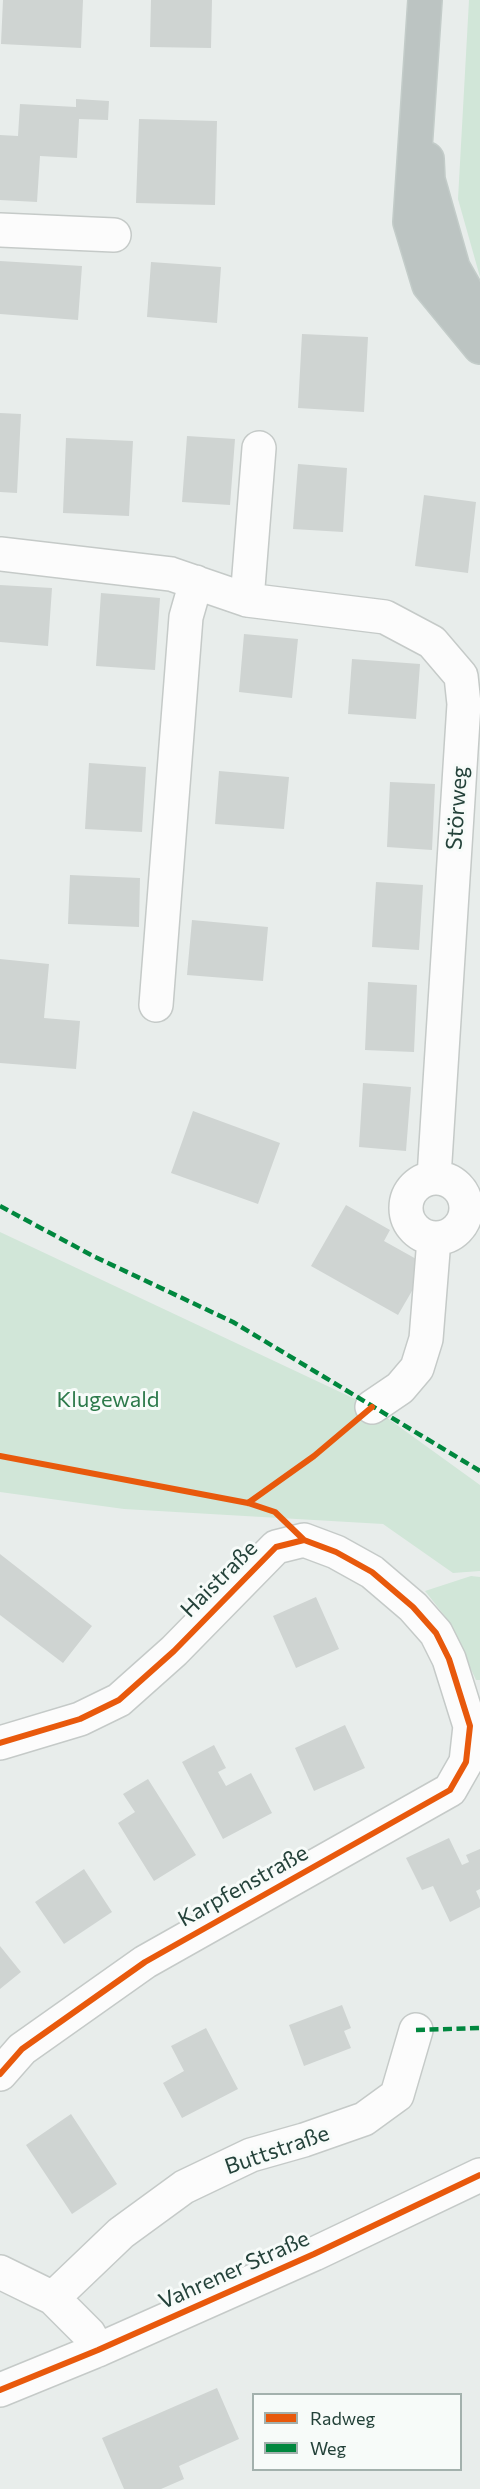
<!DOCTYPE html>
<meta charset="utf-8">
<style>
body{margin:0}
#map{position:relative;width:480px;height:2489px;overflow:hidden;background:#e8edeb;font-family:Commissioner,sans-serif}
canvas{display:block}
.legend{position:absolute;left:252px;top:2393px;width:210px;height:78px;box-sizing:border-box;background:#f7fbf9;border:2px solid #a3b1ad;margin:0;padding:8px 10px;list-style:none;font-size:18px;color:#24423a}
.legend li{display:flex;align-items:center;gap:12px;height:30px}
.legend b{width:30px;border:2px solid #a3b1ad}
</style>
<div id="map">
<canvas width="480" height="2489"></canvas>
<ul class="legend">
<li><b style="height:8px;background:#e8590c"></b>Radweg</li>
<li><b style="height:8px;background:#00873e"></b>Weg</li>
</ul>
</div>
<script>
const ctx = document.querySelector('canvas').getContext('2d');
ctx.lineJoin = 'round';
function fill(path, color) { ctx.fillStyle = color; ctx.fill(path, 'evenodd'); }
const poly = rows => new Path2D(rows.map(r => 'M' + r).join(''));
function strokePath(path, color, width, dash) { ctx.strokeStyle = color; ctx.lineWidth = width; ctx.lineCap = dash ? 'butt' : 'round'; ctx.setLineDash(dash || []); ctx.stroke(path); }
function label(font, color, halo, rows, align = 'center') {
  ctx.font = font + ' Commissioner,sans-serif'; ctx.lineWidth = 6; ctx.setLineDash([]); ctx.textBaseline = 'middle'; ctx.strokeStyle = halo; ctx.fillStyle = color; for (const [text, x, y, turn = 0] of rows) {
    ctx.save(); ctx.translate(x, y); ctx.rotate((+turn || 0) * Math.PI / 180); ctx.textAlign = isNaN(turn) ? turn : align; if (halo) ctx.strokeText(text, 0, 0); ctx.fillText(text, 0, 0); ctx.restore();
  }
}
fill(poly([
 [469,0,480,0,480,277,458,199],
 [0,1232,372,1407,480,1485,480,1571,453,1573,383,1524,124,1509,0,1492],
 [471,1576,480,1577,480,1680,476,1680,448,1620,425,1591]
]), '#d1e6d8');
fill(poly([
 [3,0,83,0,81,48,1,44],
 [151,0,212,0,211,48,150,47],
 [76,99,109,101,108,120,79,119,77,158,40,156,37,202,0,200,0,135,18,136,20,104,76,107],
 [139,119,217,121,215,205,136,203],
 [0,261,82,266,78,320,0,314],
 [151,262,221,267,217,323,147,317],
 [302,334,368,337,364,412,298,408],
 [0,413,21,414,17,493,0,492],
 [187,436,235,439,230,505,182,502],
 [66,438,133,441,129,516,63,513],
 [298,464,347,468,343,532,293,529],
 [424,495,476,502,468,573,415,566],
 [0,585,52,588,48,646,0,642],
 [101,593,160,598,155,670,96,666],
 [244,634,298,639,292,698,239,692],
 [352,659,420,664,416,719,348,714],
 [89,763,146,767,142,832,85,829],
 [219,771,289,777,284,829,215,824],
 [390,782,435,784,432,850,387,847],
 [70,875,140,878,139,927,68,924],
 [376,882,423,885,419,950,372,947],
 [192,920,268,927,263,981,187,975],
 [0,959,49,964,44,1018,80,1021,76,1069,0,1063],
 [368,982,417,985,414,1052,365,1050],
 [363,1083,411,1087,406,1151,359,1147],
 [193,1111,280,1143,258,1204,171,1173],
 [346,1205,390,1230,384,1241,427,1265,398,1315,311,1266],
 [0,1554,92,1626,63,1663,0,1615],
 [316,1597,339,1649,296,1668,273,1616],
 [345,1725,365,1768,314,1791,295,1748],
 [214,1745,226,1768,218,1772,226,1786,251,1773,272,1813,223,1839,182,1762],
 [148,1779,196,1855,154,1881,118,1823,135,1812,123,1794],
 [449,1838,462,1865,469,1862,466,1855,480,1849,480,1889,476,1891,480,1900,480,1907,450,1922,433,1886,422,1890,406,1858],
 [84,1869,112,1912,64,1944,35,1902],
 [0,1946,21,1972,0,1989],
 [342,2005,351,2028,344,2031,351,2048,304,2066,289,2025],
 [206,2028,238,2089,182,2118,163,2083,184,2071,171,2046],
 [71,2114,117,2184,72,2214,26,2145],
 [217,2388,239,2439,179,2466,184,2479,161,2489,124,2489,102,2438]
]), '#cfd4d2');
const minor = poly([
 [0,230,114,235],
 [0,554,171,574,247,600,385,617,432,642,461,676,464,704,434,1177],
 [247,600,259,448],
 [156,1005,186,617,196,582],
 '406 1208a30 30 0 1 1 60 0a30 30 0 1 1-60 0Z',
 [372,1407,400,1388,417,1368,426,1339,434,1239],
 [0,1743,80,1719,119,1700,174,1651,276,1547,304,1540,336,1552,372,1572,413,1607,436,1633,449,1659,470,1726,466,1762,450,1790,145,1962,22,2049,0,2074],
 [0,2272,53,2298,89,2334,98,2350],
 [53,2298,121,2233,184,2187,251,2155,304,2140,364,2119,397,2095,416,2030],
 [0,2390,98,2350,314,2254,480,2175]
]);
const highway = poly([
 [425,0,410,222,429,285,480,347],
 [427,159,428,180,453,268,474,305,480,310]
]);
strokePath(minor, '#c5cac8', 36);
strokePath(highway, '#c3ccc9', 36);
strokePath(minor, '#fcfcfc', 33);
strokePath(highway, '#bcc4c2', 33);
strokePath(poly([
 [0,1206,93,1256,233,1322,480,1471],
 [416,2030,480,2028]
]), '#00873e', 4.5, [9, 4.5]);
strokePath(poly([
 [0,1456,248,1503,275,1512,304,1540],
 [248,1503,314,1456,372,1407],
 [0,1743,80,1719,119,1700,174,1651,276,1547,304,1540,336,1552,372,1572,413,1607,436,1633,449,1659,470,1726,466,1762,450,1790,145,1962,22,2049,0,2074],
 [0,2390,98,2350,314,2254,480,2175]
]), '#e8590c', 6);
label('22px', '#24423a', '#f7fbf9', [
 ["Störweg",457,808,-86],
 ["Haistraße",219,1579,-45],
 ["Karpfenstraße",243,1886,-29],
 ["Buttstraße",277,2150,-19],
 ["Vahrener Straße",234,2270,-24]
]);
label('22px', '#2d7a4b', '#f7fbf9', [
 ["Klugewald",108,1400]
]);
</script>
